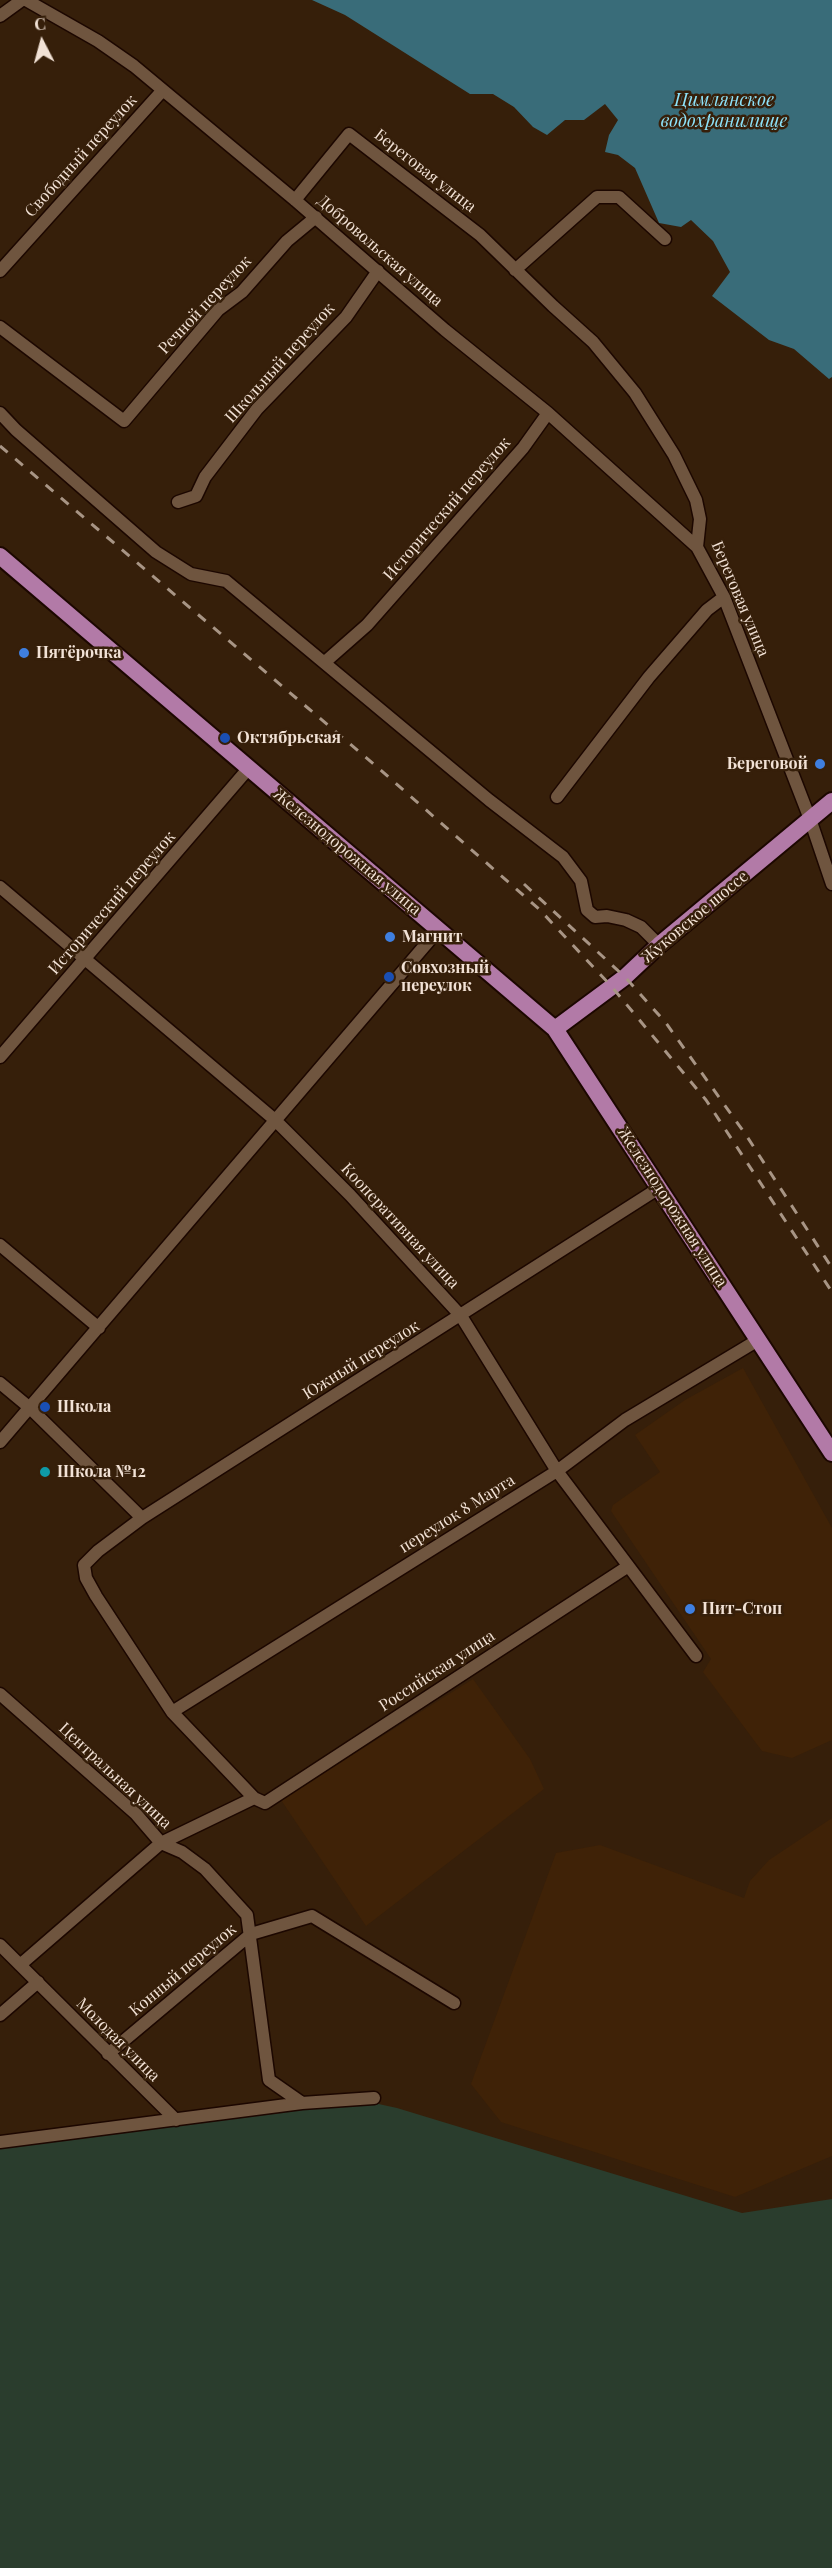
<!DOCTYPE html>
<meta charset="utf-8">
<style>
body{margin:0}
#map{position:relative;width:832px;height:2568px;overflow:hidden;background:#361f0a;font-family:"Playfair Display",serif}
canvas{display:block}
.north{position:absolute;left:12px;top:12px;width:60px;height:60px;-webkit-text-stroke:4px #361f0a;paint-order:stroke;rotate:354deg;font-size:16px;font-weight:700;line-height:24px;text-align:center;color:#f2e2d6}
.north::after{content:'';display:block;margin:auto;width:21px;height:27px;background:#f2e2d6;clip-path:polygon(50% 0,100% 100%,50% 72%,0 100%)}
</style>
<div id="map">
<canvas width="832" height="2568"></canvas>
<div class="north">С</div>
</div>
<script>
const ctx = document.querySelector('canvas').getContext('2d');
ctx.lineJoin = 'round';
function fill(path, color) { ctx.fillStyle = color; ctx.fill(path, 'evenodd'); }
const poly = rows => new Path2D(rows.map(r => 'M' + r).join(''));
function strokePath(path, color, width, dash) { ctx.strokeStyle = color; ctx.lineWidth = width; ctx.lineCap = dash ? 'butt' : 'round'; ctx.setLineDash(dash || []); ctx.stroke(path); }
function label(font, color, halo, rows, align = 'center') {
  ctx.font = font + ' "Playfair Display",serif'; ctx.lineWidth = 5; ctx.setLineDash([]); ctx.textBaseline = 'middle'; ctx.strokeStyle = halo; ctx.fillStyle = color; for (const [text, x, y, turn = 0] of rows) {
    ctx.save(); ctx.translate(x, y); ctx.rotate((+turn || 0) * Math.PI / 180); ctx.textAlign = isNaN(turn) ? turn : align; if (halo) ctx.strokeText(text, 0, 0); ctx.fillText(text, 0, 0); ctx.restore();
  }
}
fill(poly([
 [743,1368,832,1528,832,1740,792,1758,762,1751,703,1672,711,1659,611,1511,613,1505,660,1472,635,1435,685,1400],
 [473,1679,530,1759,544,1789,366,1926,281,1800],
 [832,1818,832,2156,735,2197,501,2122,471,2084,556,1853,600,1845,744,1898,750,1881,769,1860]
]), '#3f2207');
fill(poly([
 [356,2103,374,2103,397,2108,742,2213,832,2199,832,2568,0,2568,0,2147]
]), '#2a3d2d');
fill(poly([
 [312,0,832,0,832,377,829,379,794,349,769,340,712,296,730,272,713,241,691,220,681,227,659,223,635,168,618,155,605,152,609,135,618,120,605,104,584,120,565,120,547,135,533,127,514,107,493,94,470,94,345,15]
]), '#396c79');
const minor = poly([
 [26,0,98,41,134,66,295,200,445,330,548,413,697,547],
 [0,16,22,0],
 [295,200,349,134,480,235,553,306,593,342,635,393,674,455,696,500,700,519,697,547,724,597,810,819,832,884],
 [515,270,597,197,619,197,665,239],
 [0,271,162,91],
 [0,327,124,421,218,310,242,292,287,241,316,217],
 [0,413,16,430,156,552,191,574,226,581,489,800,563,857,581,881,587,910,595,917,607,916,626,920,641,927,659,945],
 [178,502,196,496,205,477,257,409,346,317,378,271],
 [325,662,367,625,523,448,548,413],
 [557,797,649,677,707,610,724,597],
 [0,887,275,1120,350,1195,461,1316,557,1471,696,1656],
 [0,1057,248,769],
 [0,1245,99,1328],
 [0,1383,30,1408,142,1518],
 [0,1442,439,929],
 [627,1567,265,1803,254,1798,172,1712,96,1596,86,1578,84,1565,98,1551,142,1518,659,1188],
 [0,1694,136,1814,161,1843,182,1852,205,1869,247,1915,269,2080,302,2103],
 [172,1712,557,1471,625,1420,758,1340],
 [0,1945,176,2120],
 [20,1965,161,1843,254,1798],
 [0,2015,38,1982],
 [108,2054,251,1934,312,1916,454,2003],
 [0,2142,302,2103,374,2098]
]);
const major = poly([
 [0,556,555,1029,832,1453],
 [555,1029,625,977,659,945,832,801]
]);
strokePath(minor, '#1c0700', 15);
strokePath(major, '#1c0700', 20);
strokePath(minor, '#6f553f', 12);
strokePath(major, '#b27aa7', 16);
strokePath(poly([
 [0,446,376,766,539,909,612,987,706,1100,832,1292],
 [524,884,625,977,666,1023,746,1135,832,1268]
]), '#a89585', 3, [10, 10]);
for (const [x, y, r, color] of [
 [24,653,6,"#3f7fe0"],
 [225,738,6,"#1a4fb4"],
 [820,764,6,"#3f7fe0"],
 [390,937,6,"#3f7fe0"],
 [389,977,6,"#1a4fb4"],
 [45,1407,6,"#1a4fb4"],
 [45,1472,6,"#0f9aa8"],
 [690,1609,6,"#3f7fe0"]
]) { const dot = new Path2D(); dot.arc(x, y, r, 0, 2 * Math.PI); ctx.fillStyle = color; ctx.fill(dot); strokePath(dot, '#361f0a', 2); }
label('16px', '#f2e2d6', '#361f0a', [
 ["Свободный переулок",81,156,-48],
 ["Береговая улица",425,171,38],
 ["Добровольская улица",380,251,41],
 ["Речной переулок",205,305,-47],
 ["Школьный переулок",280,363,-48],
 ["Исторический переулок",447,509,-49],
 ["Береговая улица",740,599,67],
 ["Железнодорожная улица",347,852,40],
 ["Исторический переулок",112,903,-49],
 ["Жуковское шоссе",695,917,-40],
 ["Железнодорожная улица",672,1207,57],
 ["Кооперативная улица",400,1226,47],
 ["Южный переулок",361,1360,-32],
 ["переулок 8 Марта",457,1514,-32],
 ["Российская улица",437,1671,-33],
 ["Центральная улица",115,1776,43],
 ["Конный переулок",183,1970,-40],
 ["Молодая улица",118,2040,45]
]);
label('bold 16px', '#f2e2d6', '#361f0a', [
 ["Пятёрочка",36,653],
 ["Октябрьская",237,738],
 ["Береговой",808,764,"right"],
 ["Магнит",402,937],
 ["Совхозный",401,968],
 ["переулок",401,986],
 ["Школа",57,1407],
 ["Школа №12",57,1472],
 ["Пит-Стоп",702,1609]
], 'left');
label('italic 18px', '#8de2f9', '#361f0a', [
 ["Цимлянское",724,100],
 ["водохранилище",724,121]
]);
</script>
